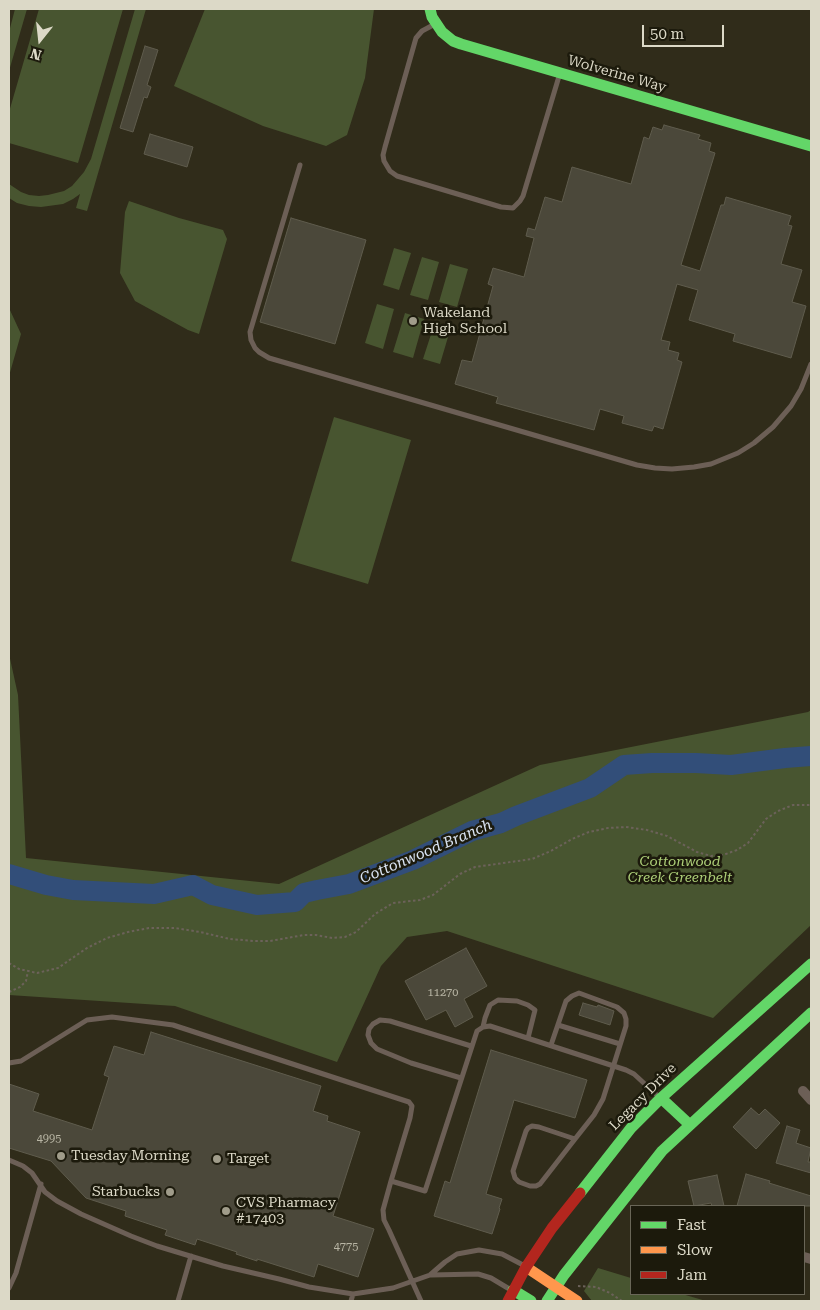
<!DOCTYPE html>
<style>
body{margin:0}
#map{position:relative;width:820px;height:1310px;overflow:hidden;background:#302c1a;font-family:"Roboto Serif",serif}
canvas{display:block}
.frame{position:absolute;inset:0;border:10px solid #dcd9c7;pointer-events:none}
.legend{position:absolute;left:630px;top:1205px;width:175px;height:90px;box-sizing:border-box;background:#1c1a0c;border:1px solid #696657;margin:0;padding:6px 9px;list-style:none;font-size:15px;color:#dcd9c7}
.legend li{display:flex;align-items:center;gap:10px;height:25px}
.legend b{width:25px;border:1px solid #696657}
.north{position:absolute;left:15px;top:15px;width:50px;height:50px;-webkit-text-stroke:4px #1c1a0c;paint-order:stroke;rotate:196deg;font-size:14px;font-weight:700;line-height:20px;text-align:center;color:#dcd9c7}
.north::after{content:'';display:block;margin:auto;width:18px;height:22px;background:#dcd9c7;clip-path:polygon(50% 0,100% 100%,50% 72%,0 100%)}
.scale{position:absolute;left:642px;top:25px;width:82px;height:22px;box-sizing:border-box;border:2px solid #dcd9c7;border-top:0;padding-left:6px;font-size:15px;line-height:18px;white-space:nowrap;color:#dcd9c7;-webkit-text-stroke:4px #1c1a0c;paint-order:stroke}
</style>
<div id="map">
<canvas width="820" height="1310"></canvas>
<div class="frame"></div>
<ul class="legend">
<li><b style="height:6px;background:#63d668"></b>Fast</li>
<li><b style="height:6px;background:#ff974d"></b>Slow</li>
<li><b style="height:6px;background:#b3261e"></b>Jam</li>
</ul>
<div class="north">N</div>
<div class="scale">50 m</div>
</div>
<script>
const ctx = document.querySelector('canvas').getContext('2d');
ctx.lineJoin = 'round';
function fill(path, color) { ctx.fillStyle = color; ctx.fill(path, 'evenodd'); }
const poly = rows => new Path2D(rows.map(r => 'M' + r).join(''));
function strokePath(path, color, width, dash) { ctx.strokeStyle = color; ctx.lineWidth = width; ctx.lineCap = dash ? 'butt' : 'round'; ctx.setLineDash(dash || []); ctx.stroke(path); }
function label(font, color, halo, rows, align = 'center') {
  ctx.font = font + ' "Roboto Serif",serif'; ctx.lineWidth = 5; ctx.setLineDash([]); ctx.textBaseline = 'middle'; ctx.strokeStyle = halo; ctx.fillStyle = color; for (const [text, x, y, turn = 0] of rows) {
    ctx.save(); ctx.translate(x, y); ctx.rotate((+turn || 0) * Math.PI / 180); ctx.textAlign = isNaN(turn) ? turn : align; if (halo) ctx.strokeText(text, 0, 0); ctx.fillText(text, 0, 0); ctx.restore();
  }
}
fill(poly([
 [15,9,27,9,9,71,9,32],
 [39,9,123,9,78,163,9,143,9,112],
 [135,9,146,9,87,211,76,208,80,194,73,199,63,204,41,207,29,206,17,203,9,198,9,184,21,192,29,195,39,196,48,195,64,191,72,186,84,172,91,159],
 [205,9,374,9,365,78,347,135,326,146,263,126,174,86],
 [129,201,179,218,223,230,227,239,199,334,188,330,135,301,120,273,125,212],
 [394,248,411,253,399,290,383,285],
 [422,257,439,262,428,300,410,295],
 [450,264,468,269,457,307,439,302],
 [377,304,394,309,383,349,365,343],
 [9,308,21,334,9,376],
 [405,313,424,319,413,358,393,352],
 [435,322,451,327,440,364,423,359],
 [334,417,411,440,368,584,291,561],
 [9,654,18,695,26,858,279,884,540,765,808,712,811,710,811,925,713,1018,447,931,407,937,381,966,337,1062,175,1006,9,995],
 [598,1268,631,1278,631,1294,682,1294,706,1301,592,1301,584,1291]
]), '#485530');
strokePath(poly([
 [9,874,46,885,73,890,154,894,193,885,212,895,257,905,295,902,304,893,317,890,349,884,413,860,472,831,501,823,516,816,590,788,624,765,652,763,696,763,731,765,785,758,811,756]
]), '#324e79', 20);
const building = poly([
 [145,46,158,50,147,85,151,87,147,98,144,97,133,132,120,128,145,46],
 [664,125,700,135,698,139,711,143,709,151,715,153,681,265,700,271,721,205,724,205,726,197,791,216,788,225,792,226,781,264,802,270,792,302,806,306,791,358,733,341,735,334,689,320,698,290,677,284,661,340,670,342,668,350,679,353,677,360,682,362,663,429,654,426,652,431,622,423,624,416,600,409,594,430,496,403,498,397,455,384,462,360,472,362,493,286,488,284,493,268,524,277,534,238,526,236,528,228,535,230,545,197,562,202,572,167,631,184,644,137,649,139,653,127,662,130,664,125],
 [150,134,193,147,187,167,144,154,150,134],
 [291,218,366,240,335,344,260,322,291,218],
 [466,948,487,986,464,999,473,1017,455,1027,446,1010,426,1020,405,981,466,948],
 [583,1003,597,1007,598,1005,614,1011,610,1025,579,1015,583,1003],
 [151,1032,321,1086,313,1111,328,1116,327,1121,360,1132,333,1216,374,1229,358,1277,318,1264,314,1277,257,1259,257,1261,236,1254,237,1252,197,1239,195,1245,165,1235,167,1230,125,1216,126,1211,86,1198,51,1161,9,1148,9,1084,39,1094,33,1111,92,1130,109,1077,104,1075,114,1046,144,1055,151,1032],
 [491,1050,587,1080,575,1118,514,1100,486,1194,502,1199,499,1208,500,1209,492,1234,434,1216,445,1181,450,1183,491,1050],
 [751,1108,759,1115,765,1109,780,1123,756,1149,733,1127,751,1108],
 [787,1126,800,1130,796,1143,811,1148,808,1162,811,1162,811,1173,776,1163,787,1126],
 [746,1174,770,1181,769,1183,811,1196,811,1206,737,1206,746,1174],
 [717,1175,724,1206,712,1206,711,1203,694,1206,688,1181,717,1175]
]);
fill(building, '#4b483a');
strokePath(building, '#5f5c4d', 1);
strokePath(poly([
 [9,963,19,969,37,973,58,968,87,948,107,938,128,932,149,928,175,928,200,932,230,939,254,941,270,941,304,935,316,935,332,938,345,937,356,932,375,914,393,903,420,900,433,895,460,874,475,867,532,859,551,851,572,839,589,832,608,828,626,827,647,830,667,836,697,852,711,856,723,855,737,850,748,843,766,819,778,811,793,805,811,805],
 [9,992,20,987,26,981,28,971],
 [9,1020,9,1031],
 [578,1286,596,1287,610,1293,622,1301]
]), '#6c625a', 2, [2.5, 2.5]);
strokePath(poly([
 [435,24,422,31,416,38,385,147,383,155,384,161,390,171,397,176,501,207,513,208,520,201,523,196,560,73],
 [300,165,250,332,251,340,255,348,259,352,269,358,637,465,655,468,672,469,694,467,711,464,738,453,754,443,773,427,791,406,801,389,811,364],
 [558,1025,620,1044],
 [483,1027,485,1018,490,1005,498,1000,517,1001,528,1005,535,1010,528,1038],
 [551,1045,566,1001,572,996,579,993,617,1007,624,1013,626,1019,626,1026,603,1099,594,1115,575,1139,540,1184,536,1186,530,1186,519,1182,515,1178,513,1171,526,1131,528,1128,532,1126,539,1127,575,1139],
 [9,1063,21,1061,87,1020,112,1017,173,1025,409,1102,412,1106,410,1118,391,1181],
 [461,1078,411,1063,377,1049,371,1043,368,1035,369,1029,373,1024,380,1020,390,1021,471,1046],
 [9,1160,23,1166,32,1173,45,1192,57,1201,81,1214,131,1236,157,1246,223,1266,279,1279,309,1287,353,1294,393,1288,430,1275,445,1262,457,1254,479,1250,502,1254,525,1266],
 [431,1275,478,1274,491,1278,511,1290],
 [9,1288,16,1273,41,1184],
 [178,1301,191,1256],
 [351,1301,353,1294],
 [421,1301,389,1230,384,1220,383,1210,391,1181,425,1191,477,1031,483,1027,490,1026,626,1070,634,1074,660,1098]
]), '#6c5f56', 5);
strokePath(poly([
 [803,1091,811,1100],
 [804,1257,811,1259]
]), '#6c5f56', 10);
strokePath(poly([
 [430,9,432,17,442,32,453,41,461,44,811,146],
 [661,1098,690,1125],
 [580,1193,631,1128,661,1098,811,964],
 [513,1290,531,1301],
 [547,1301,564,1275,662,1151,811,1013]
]), '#63d668', 11);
strokePath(poly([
 [526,1267,577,1301]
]), '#ff974d', 11);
strokePath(poly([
 [508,1301,526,1267,552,1228,580,1193]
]), '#b3261e', 11);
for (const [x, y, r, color] of [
 [413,321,5,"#a09c8a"],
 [61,1156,5,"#a09c8a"],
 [217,1159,5,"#a09c8a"],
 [170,1192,5,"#a09c8a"],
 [226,1211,5,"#a09c8a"]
]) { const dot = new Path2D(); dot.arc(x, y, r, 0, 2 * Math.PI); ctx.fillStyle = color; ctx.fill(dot); strokePath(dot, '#1c1a0c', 2); }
label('11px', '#b8b5a4', null, [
 ["11270",443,993],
 ["4995",49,1139],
 ["4775",346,1247]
]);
label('14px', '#dcd9c7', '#1c1a0c', [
 ["Wolverine Way",617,74,16],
 ["Legacy Drive",643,1097,-45]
]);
label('14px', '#dcd9c7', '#1c1a0c', [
 ["Wakeland",423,313],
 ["High School",423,329],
 ["Tuesday Morning",71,1156],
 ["Target",227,1159],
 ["Starbucks",160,1192,"right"],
 ["CVS Pharmacy",236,1203],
 ["#17403",236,1219]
], 'left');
label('italic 14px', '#adcf78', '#1c1a0c', [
 ["Cottonwood",680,862],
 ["Creek Greenbelt",680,878]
]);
label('italic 15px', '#d9e3f2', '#1c1a0c', [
 ["Cottonwood Branch",426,852,-23]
]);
</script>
